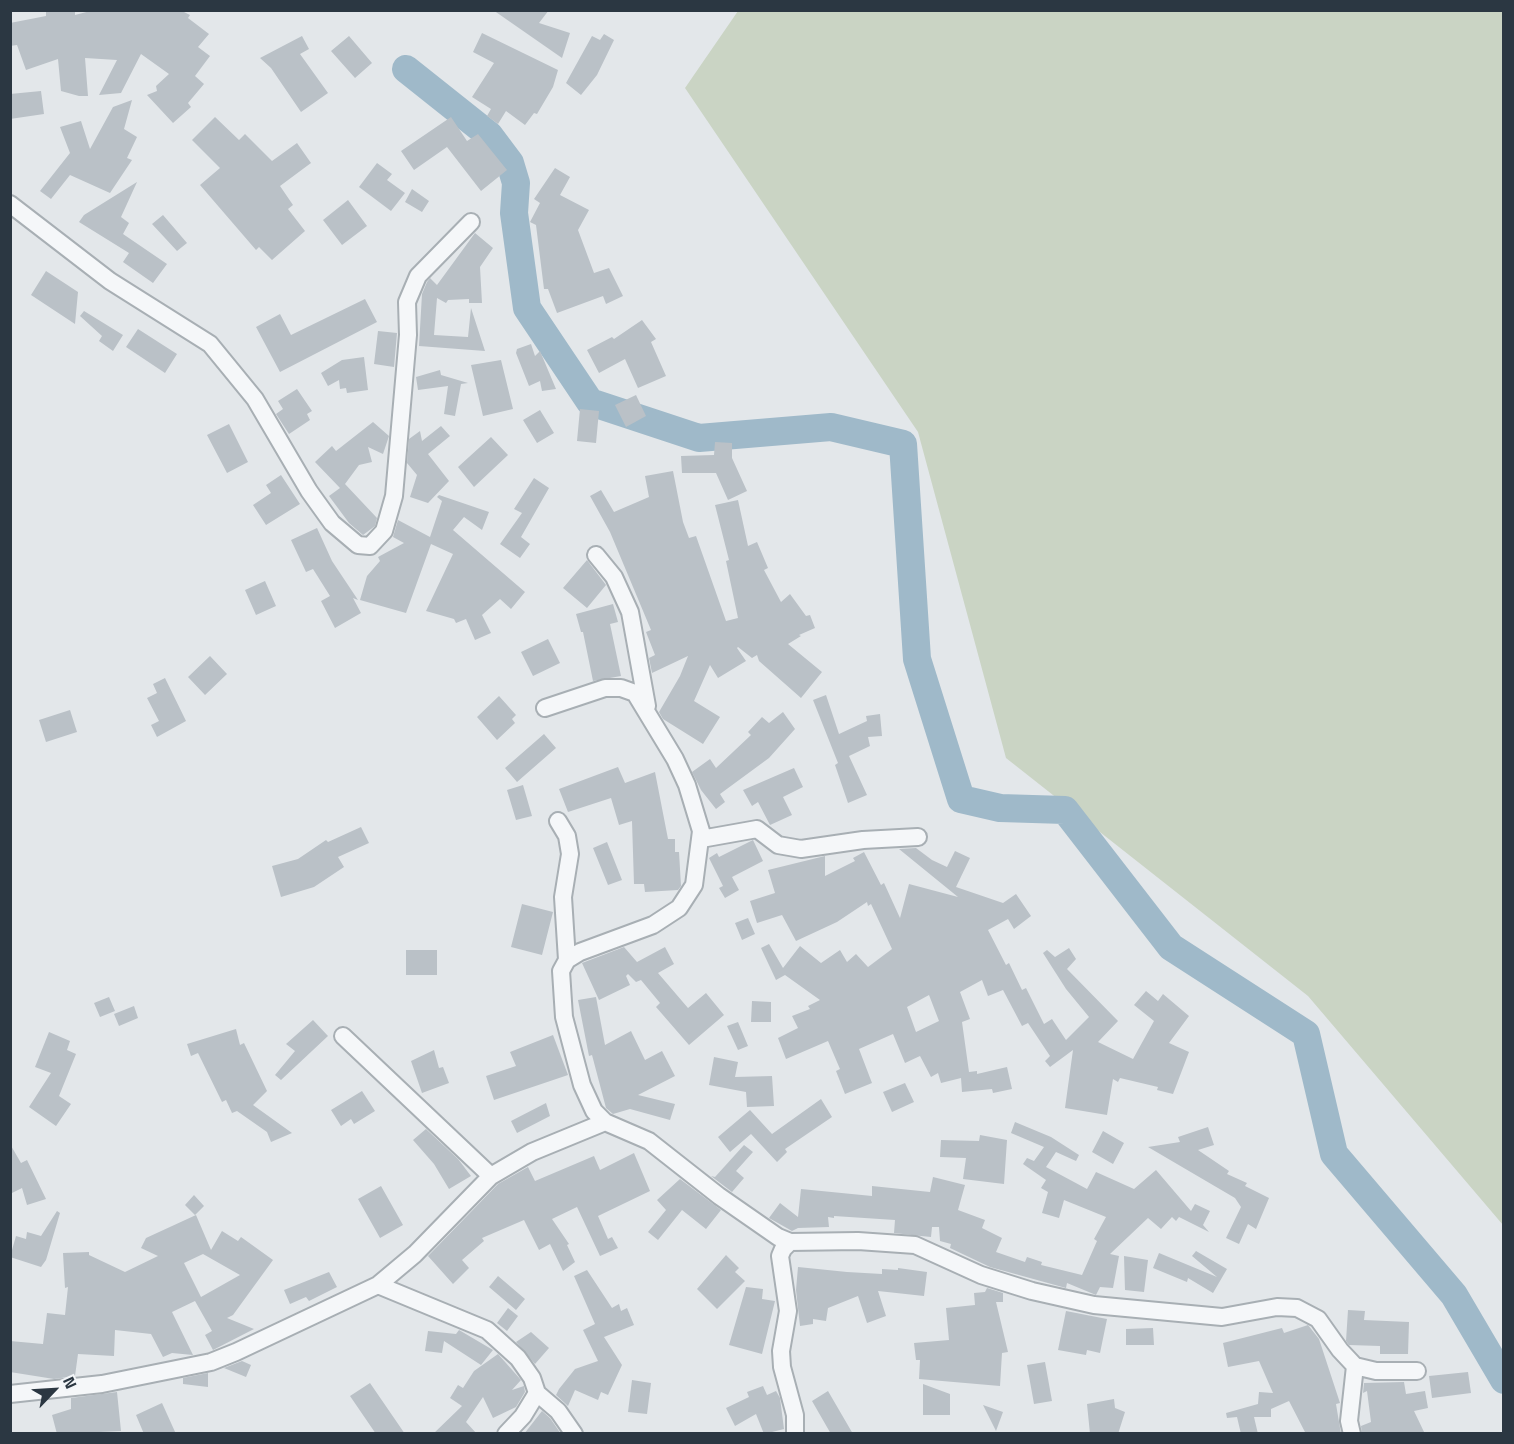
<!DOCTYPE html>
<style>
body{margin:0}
#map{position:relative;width:1514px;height:1444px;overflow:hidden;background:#e3e7ea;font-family:"Titillium Web",sans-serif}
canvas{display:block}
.frame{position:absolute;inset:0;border:12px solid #2b3742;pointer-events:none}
.north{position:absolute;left:24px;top:1360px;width:60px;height:60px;-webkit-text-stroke:4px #f2f5f8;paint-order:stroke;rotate:65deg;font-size:16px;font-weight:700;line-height:24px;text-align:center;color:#2b3742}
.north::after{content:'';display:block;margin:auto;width:21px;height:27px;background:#2b3742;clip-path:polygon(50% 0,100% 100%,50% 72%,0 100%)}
</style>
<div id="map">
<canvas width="1514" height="1444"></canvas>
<div class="frame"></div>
<div class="north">N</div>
</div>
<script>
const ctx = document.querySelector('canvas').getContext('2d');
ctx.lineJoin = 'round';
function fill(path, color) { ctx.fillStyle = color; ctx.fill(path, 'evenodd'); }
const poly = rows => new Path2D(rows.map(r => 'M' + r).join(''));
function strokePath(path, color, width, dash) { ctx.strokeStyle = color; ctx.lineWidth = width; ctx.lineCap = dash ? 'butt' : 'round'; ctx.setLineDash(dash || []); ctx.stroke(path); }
fill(poly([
 [738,11,1503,11,1503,1225,1308,996,1006,758,918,432,685,88]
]), '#cad4c4');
strokePath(poly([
 [406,69,489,135,510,163,516,183,514,213,527,308,590,402,699,438,831,427,903,444,917,659,961,799,1000,808,1065,810,1171,947,1306,1034,1334,1154,1454,1295,1504,1380]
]), '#9fb9c9', 28);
fill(poly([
 [46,10,75,10,75,15,94,10,180,10,190,15,188,18,209,34,198,47,210,56,195,76,204,84,188,103,191,107,173,123,147,95,157,91,156,86,169,74,141,54,121,93,99,95,117,60,85,58,88,96,79,96,61,91,58,59,26,70,17,45,10,46,10,23,46,16],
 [493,10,549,10,539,23,570,33,562,58],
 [482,33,558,70,553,87,537,114,534,113,525,125,506,111,498,124,487,116,491,109,472,97,494,63,473,52],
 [604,34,614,40,597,75,581,95,566,83,592,36,600,40],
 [302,36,309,49,300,54,328,93,301,112,271,68,260,58],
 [349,36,372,63,355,78,331,51],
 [41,91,44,114,10,119,10,94],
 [132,100,124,129,137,137,127,158,132,160,110,193,70,175,51,199,40,191,70,153,60,127,81,121,90,149,113,107],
 [215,117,239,140,245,134,272,161,297,143,311,163,280,186,293,205,288,209,305,231,272,260,259,247,256,250,200,185,220,168,192,140],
 [451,117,467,141,478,134,507,170,481,191,447,147,414,170,401,151],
 [377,163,392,174,387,180,405,193,391,211,359,187],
 [555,168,570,177,560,195,589,210,578,230,594,273,609,268,623,296,606,304,603,296,557,313,548,289,544,289,536,225,530,222,540,203,534,199],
 [137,182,121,217,129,223,123,234,167,264,153,283,123,262,129,253,79,222,84,215],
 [412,189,429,201,422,212,405,202],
 [348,200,367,226,342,245,323,220],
 [163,215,187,243,177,251,152,224],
 [475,233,493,248,480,267,482,303,469,303,469,299,448,300,446,303,437,298,434,335,468,337,471,308,485,351,419,346,422,294,427,282,430,278,437,285],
 [46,271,78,292,75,324,31,295],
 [365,299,377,322,280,372,256,327,280,314,291,335],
 [84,311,123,335,113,351,99,341,102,336,80,316],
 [642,320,656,339,651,342,666,376,638,388,625,359,599,373,587,350,612,337,614,339],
 [138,329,177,354,165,373,126,347],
 [378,331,397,333,394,367,374,364],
 [531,344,535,356,540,351,556,389,542,391,540,381,529,386,516,353,517,349],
 [364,357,368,390,347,393,346,388,340,389,339,380,328,386,321,373,342,360],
 [501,360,513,409,483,416,471,365],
 [440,370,441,375,468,383,461,384,455,416,444,414,448,386,418,390,416,377],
 [297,389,312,411,307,414,310,420,289,434,276,414,283,409,278,401],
 [636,395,646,416,626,427,615,405],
 [580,409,599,411,596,443,577,441],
 [540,410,554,433,537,443,523,420],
 [373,422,389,436,383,454,368,447,372,462,359,465,345,484,377,518,375,526,363,535,349,523,329,496,340,488,315,462,332,446,336,451],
 [229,424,248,462,227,473,207,435],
 [441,426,450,436,428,454,449,481,428,503,410,497,417,475,407,463,409,439,420,431,422,441],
 [491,437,508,455,474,487,458,467],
 [715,442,732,443,732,458,747,491,728,500,716,473,682,473,681,456,714,455],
 [673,471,683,522,689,538,696,536,726,621,738,618,726,561,729,560,715,505,738,500,748,546,757,542,768,568,764,570,781,602,790,594,806,616,810,615,815,628,799,635,801,636,788,644,822,672,801,698,759,661,757,655,752,658,738,647,737,648,746,661,718,678,710,665,694,701,720,717,703,744,663,719,659,712,680,676,688,656,652,673,649,658,655,655,646,632,651,630,610,532,590,496,601,490,614,512,649,497,645,476],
 [281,475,300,504,266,525,253,505,271,493,266,485],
 [534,478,549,488,521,537,530,544,520,558,500,544,522,513,514,509],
 [439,495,489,512,482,530,464,517,453,530,525,592,511,609,500,599,482,615,491,633,475,640,466,619,456,623,454,619,426,611,453,554,431,544,406,613,360,600,367,576,380,561,378,557,404,543,393,537,398,520,430,537,442,501,437,497],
 [317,528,332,561,358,600,353,598,361,613,335,628,321,601,330,596,313,569,306,572,291,540],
 [587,560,606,585,587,608,563,588],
 [265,581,276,606,256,615,245,590],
 [613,604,618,622,610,624,621,676,593,681,583,632,581,632,576,614],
 [548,639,560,663,533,676,521,652],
 [210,656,227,674,205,695,188,677],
 [165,678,186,721,157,737,151,725,159,721,147,698,157,693,153,684],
 [826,695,839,734,867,721,866,716,880,714,882,736,868,737,870,746,849,756,867,795,848,803,835,765,838,763,813,700],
 [499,696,516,715,512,719,515,723,497,740,477,717],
 [70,710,77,732,46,742,39,720],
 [783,712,795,729,769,758,720,794,725,802,716,809,701,790,692,772,710,759,716,768,751,735,748,732,762,717,769,723],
 [544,734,556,748,517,782,505,768],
 [618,767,625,783,655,772,668,839,675,839,675,852,679,852,681,886,678,890,645,892,644,884,634,884,632,821,619,825,611,798,568,812,559,789],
 [794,768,803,787,783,797,792,815,770,825,758,802,752,806,743,790],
 [523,785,532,816,516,820,507,790],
 [361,827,369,843,338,857,344,867,314,887,281,897,272,866,298,859,326,840,328,842],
 [753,840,763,861,732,877,739,890,725,898,719,888,723,886,709,858,717,853,719,857],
 [607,842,622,880,608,885,593,848],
 [916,848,932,860,947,867,955,851,970,858,956,887,1003,903,1016,894,1031,916,1014,929,1008,919,988,930,1006,965,1009,963,1022,990,1026,988,1044,1024,1052,1019,1066,1040,1089,1017,1066,989,1043,953,1047,950,1055,957,1069,948,1076,959,1067,969,1118,1021,1098,1042,1133,1059,1154,1021,1134,1005,1146,991,1158,1001,1163,994,1189,1016,1169,1043,1189,1052,1173,1094,1157,1090,1158,1087,1120,1078,1118,1082,1113,1079,1107,1115,1065,1108,1073,1050,1050,1067,1045,1061,1050,1056,1028,1023,1022,1026,1003,990,988,996,982,980,960,992,970,1019,962,1022,969,1072,977,1071,977,1074,1007,1067,1012,1089,993,1093,992,1089,962,1092,961,1078,941,1083,938,1073,931,1077,920,1056,905,1063,893,1034,859,1049,872,1083,845,1094,836,1071,840,1069,828,1041,786,1059,778,1038,798,1028,792,1016,810,1009,808,1006,820,1000,785,975,776,980,761,948,769,944,783,968,800,946,821,963,840,950,847,962,856,954,868,967,892,949,871,904,868,906,867,902,837,922,796,941,782,915,757,923,750,901,775,893,768,870,825,856,825,876,855,861,853,858,864,852,881,885,884,883,900,918,909,884,958,897,899,849],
 [929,995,939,1021,916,1032,907,1007],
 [522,904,553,912,542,955,511,947],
 [748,918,755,934,742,940,735,923],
 [624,947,637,962,665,947,674,964,658,973,688,1008,706,993,724,1015,689,1045,656,1007,660,1003,641,980,636,982,628,974,626,976,630,985,599,1000,582,963],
 [406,950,437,950,437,975,406,975],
 [109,997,115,1011,100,1017,94,1003],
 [596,997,605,1045,631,1031,645,1060,662,1051,675,1076,638,1095,675,1104,670,1120,630,1109,613,1114,606,1108,592,1055,589,1056,578,1000],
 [752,1001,771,1002,771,1022,751,1022],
 [134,1006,138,1018,119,1026,114,1014],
 [313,1020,328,1036,281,1080,275,1075,295,1051,286,1044],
 [738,1022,748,1046,738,1050,727,1026],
 [236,1029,240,1045,244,1043,267,1091,253,1105,292,1133,271,1142,267,1132,237,1111,232,1113,226,1100,222,1102,198,1053,191,1056,187,1044],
 [49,1032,70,1041,67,1050,76,1054,59,1096,71,1104,56,1126,29,1107,51,1073,35,1067],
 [553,1035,568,1075,494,1100,486,1076,516,1066,510,1052],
 [434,1050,439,1068,443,1067,449,1083,422,1093,411,1061],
 [714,1057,738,1062,735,1077,772,1076,774,1106,747,1107,746,1092,709,1085],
 [905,1083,914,1102,892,1112,883,1092],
 [362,1091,375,1111,354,1124,351,1119,341,1126,331,1110],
 [821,1099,832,1117,785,1149,787,1152,777,1162,751,1134,730,1152,718,1137,750,1110,772,1134],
 [546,1103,550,1116,517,1133,511,1121],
 [1015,1122,1051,1137,1079,1155,1076,1161,1056,1152,1046,1167,1087,1189,1096,1172,1134,1189,1156,1170,1191,1211,1195,1204,1210,1211,1203,1225,1209,1232,1179,1217,1176,1221,1172,1217,1161,1229,1148,1218,1110,1254,1119,1256,1113,1288,1100,1287,1096,1295,1067,1283,1066,1288,990,1267,950,1248,951,1244,940,1241,939,1227,932,1227,931,1237,921,1236,894,1233,895,1220,834,1216,834,1218,828,1217,829,1227,798,1228,792,1231,769,1218,780,1203,798,1217,801,1189,872,1196,872,1186,930,1192,933,1177,965,1185,958,1210,985,1220,982,1228,1002,1238,996,1252,1025,1262,1027,1257,1042,1262,1041,1265,1082,1275,1097,1241,1094,1239,1106,1217,1064,1200,1059,1218,1042,1213,1048,1192,1041,1188,1046,1180,1023,1164,1027,1158,1034,1161,1044,1147,1011,1133],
 [1208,1127,1214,1145,1198,1150,1229,1171,1227,1174,1247,1183,1245,1186,1269,1198,1256,1229,1248,1224,1239,1244,1226,1238,1241,1207,1235,1198,1148,1147,1180,1142,1178,1137],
 [426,1129,458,1159,471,1176,449,1189,434,1164,413,1140],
 [1103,1131,1124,1143,1113,1164,1092,1152],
 [980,1135,1007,1140,1004,1184,963,1179,966,1158,940,1157,941,1140,979,1141],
 [10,1144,21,1163,27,1160,46,1199,27,1205,22,1188,10,1194],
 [744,1145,753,1152,736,1171,744,1178,732,1192,711,1176,715,1177],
 [634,1153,650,1191,598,1216,608,1239,612,1237,618,1248,600,1256,577,1207,552,1219,569,1244,567,1245,575,1262,563,1271,550,1244,539,1250,524,1220,482,1238,484,1241,462,1260,469,1268,453,1284,428,1256,498,1184,528,1167,535,1181,594,1156,600,1170],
 [680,1179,721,1210,706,1229,682,1210,658,1240,648,1232,666,1210,657,1200],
 [381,1186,403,1225,380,1238,358,1199],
 [194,1195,204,1206,195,1215,185,1205],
 [57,1211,60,1213,46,1260,41,1267,10,1257,16,1236,26,1239,27,1232,41,1236],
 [196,1215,211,1250,222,1231,238,1241,241,1237,273,1260,233,1315,227,1318,254,1329,213,1350,205,1335,212,1331,195,1301,172,1312,193,1355,172,1353,163,1357,151,1334,115,1330,114,1356,78,1354,75,1376,54,1379,10,1372,10,1341,43,1344,47,1313,65,1315,68,1287,65,1288,63,1253,89,1252,89,1255,125,1272,158,1256,141,1248,146,1238],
 [203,1254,240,1275,201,1297,184,1263],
 [1196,1251,1227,1269,1213,1293,1188,1278,1187,1282,1153,1268,1159,1253,1217,1277,1192,1256],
 [726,1255,739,1268,735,1272,745,1281,717,1309,697,1289],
 [1124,1256,1148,1260,1144,1292,1125,1290],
 [798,1267,847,1272,882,1274,882,1269,898,1270,898,1268,927,1272,924,1296,878,1291,886,1316,867,1323,858,1296,828,1308,826,1321,813,1319,813,1324,800,1326,796,1290],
 [587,1270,612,1308,619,1304,621,1311,627,1308,634,1325,604,1337,622,1365,608,1395,601,1392,598,1400,575,1390,568,1406,556,1395,559,1389,575,1369,598,1361,583,1330,595,1324,574,1276],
 [329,1272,337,1287,309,1301,306,1297,290,1304,284,1290],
 [498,1276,525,1299,516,1310,489,1287],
 [746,1287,763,1289,762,1299,775,1301,762,1354,729,1345],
 [987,1288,1003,1293,1003,1302,996,1302,1008,1352,1002,1353,1000,1386,919,1379,920,1360,916,1360,914,1343,949,1340,946,1308,975,1305,974,1293,985,1292],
 [508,1308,518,1316,507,1331,497,1323],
 [1348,1310,1365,1311,1364,1320,1409,1322,1408,1354,1380,1354,1380,1346,1349,1345,1346,1341],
 [1066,1311,1107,1319,1100,1353,1087,1350,1086,1355,1058,1350],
 [1308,1325,1319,1339,1340,1403,1336,1404,1341,1434,1306,1434,1289,1401,1271,1409,1271,1417,1254,1417,1258,1434,1241,1434,1237,1417,1227,1418,1226,1413,1258,1404,1259,1392,1273,1393,1259,1361,1228,1367,1223,1343,1282,1328,1284,1333],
 [1153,1328,1154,1345,1126,1345,1126,1329],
 [459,1330,493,1350,481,1365,444,1341,442,1353,425,1351,428,1331,456,1334],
 [531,1332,549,1348,535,1364,516,1342],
 [498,1354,521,1380,512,1390,524,1386,525,1392,516,1407,493,1418,483,1397,466,1422,477,1434,433,1434,462,1406,450,1398,458,1385,463,1388,474,1371],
 [242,1361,251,1365,246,1377,224,1368],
 [1045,1362,1052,1401,1034,1404,1027,1365],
 [1468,1372,1471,1393,1432,1398,1429,1376],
 [208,1373,208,1387,183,1384,183,1378],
 [632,1380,651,1383,647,1414,628,1412],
 [1404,1382,1406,1394,1425,1391,1428,1408,1414,1411,1425,1434,1362,1434,1361,1426,1371,1422,1367,1391,1363,1393,1364,1383],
 [370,1383,405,1434,376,1434,350,1396],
 [923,1384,950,1394,950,1415,923,1415],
 [763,1386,767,1395,776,1391,780,1398,784,1429,764,1434,756,1414,735,1426,726,1408,749,1397,747,1392],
 [828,1391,853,1434,831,1434,812,1401],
 [117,1392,121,1431,57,1434,52,1415,71,1409,71,1398],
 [1114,1399,1115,1408,1125,1412,1118,1434,1090,1434,1087,1404],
 [162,1403,176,1434,144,1434,136,1415],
 [983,1405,1003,1412,996,1431],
 [542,1411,550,1418,561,1434,524,1434]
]), '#bac1c7');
const street = poly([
 [10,204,110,281,210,344,255,399,309,491,332,523,358,545,370,546,384,531,394,496,408,335,407,302,418,276,471,222],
 [596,555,614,577,630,612,647,706],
 [545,708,605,688,621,688,635,693,675,759,687,785,701,831,694,885,679,908,653,925,580,952,567,960,561,971,564,1017,582,1085,594,1111,605,1122,649,1141,719,1196,778,1237,790,1242,858,1241,915,1245,981,1275,1032,1291,1094,1305,1222,1317,1277,1307,1297,1308,1318,1319,1340,1350,1355,1366,1376,1371,1417,1371],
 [558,821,567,836,570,854,563,897,567,960],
 [701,839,757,829,778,845,801,849,863,840,918,837],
 [343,1036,491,1176],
 [790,1242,783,1249,780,1256,788,1311,781,1351,782,1367,795,1415,795,1434],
 [378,1285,487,1330,518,1358,532,1378,537,1393,558,1411,574,1434],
 [10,1394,102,1384,211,1362,236,1352,378,1285,415,1254,491,1176,532,1152,605,1122],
 [506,1434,523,1416,537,1393],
 [1352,1434,1349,1421,1355,1366]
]);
strokePath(street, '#a8afb4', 20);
strokePath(street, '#f5f7f9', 16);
</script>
